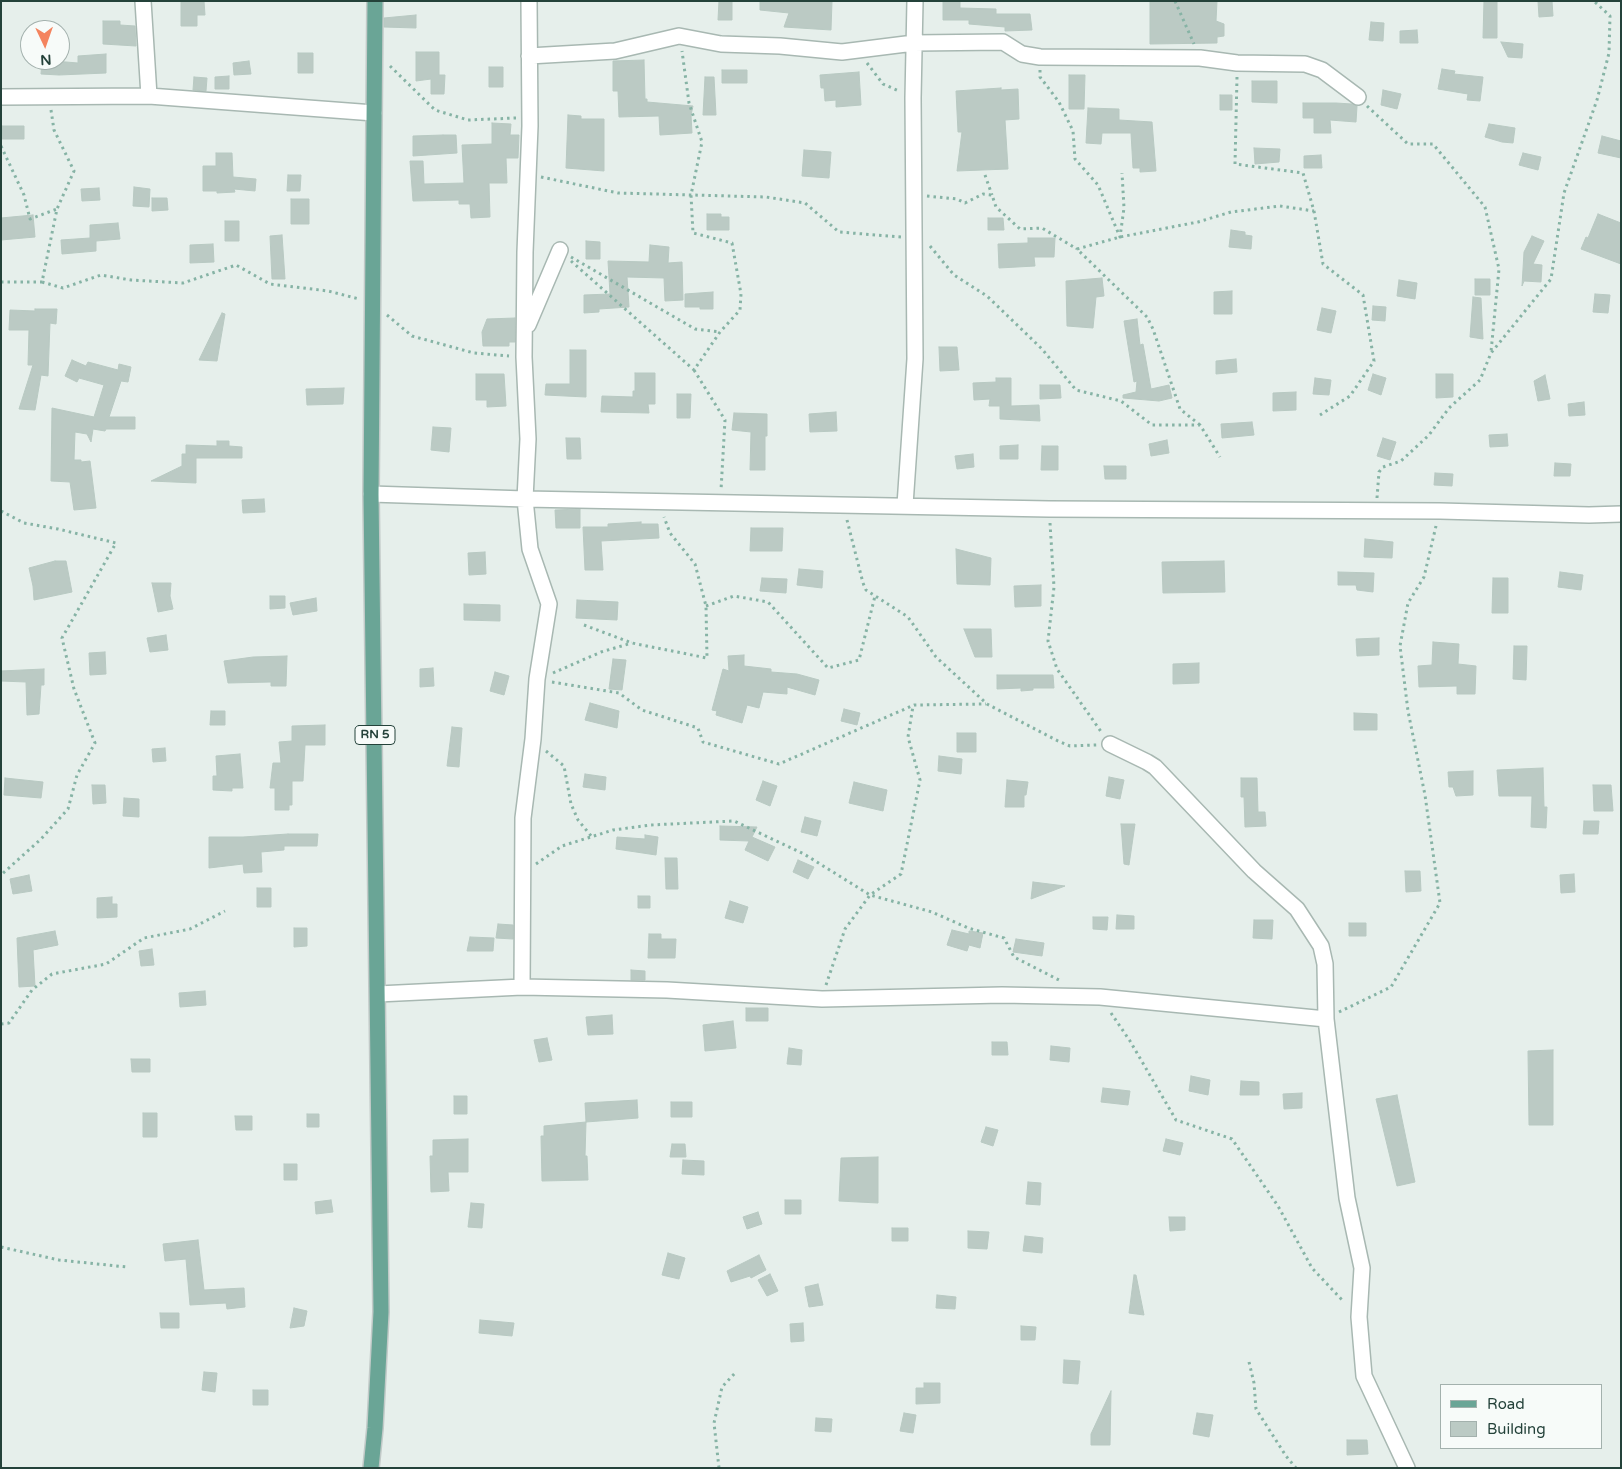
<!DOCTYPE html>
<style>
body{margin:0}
#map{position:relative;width:1622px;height:1469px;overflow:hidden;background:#e6efeb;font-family:"Varela Round",sans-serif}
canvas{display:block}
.frame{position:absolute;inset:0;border:2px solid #24423a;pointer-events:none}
.legend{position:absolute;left:1440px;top:1384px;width:162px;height:65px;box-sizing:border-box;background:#f7fbf9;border:1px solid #a3b1ad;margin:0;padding:6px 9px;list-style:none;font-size:15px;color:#24423a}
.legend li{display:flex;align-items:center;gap:10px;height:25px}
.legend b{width:25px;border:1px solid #a3b1ad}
.north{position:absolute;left:20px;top:20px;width:50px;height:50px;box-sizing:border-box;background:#f7fbf9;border:1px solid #a3b1ad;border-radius:50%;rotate:177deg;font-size:14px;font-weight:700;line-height:20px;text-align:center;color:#24423a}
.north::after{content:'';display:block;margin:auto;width:18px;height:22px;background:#f4845f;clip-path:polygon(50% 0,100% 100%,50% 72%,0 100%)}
</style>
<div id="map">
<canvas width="1622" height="1469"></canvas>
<div class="frame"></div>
<ul class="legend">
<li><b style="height:6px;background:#6aa596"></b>Road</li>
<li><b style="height:14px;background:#bbcac4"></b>Building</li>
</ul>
<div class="north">N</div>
</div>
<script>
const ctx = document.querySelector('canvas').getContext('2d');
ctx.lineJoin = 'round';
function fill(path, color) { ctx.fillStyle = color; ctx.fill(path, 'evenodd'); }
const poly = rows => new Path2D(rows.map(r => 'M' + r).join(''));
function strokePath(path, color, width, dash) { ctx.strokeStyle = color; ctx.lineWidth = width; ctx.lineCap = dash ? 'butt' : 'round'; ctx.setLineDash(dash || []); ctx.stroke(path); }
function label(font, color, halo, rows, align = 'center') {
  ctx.font = font + ' "Varela Round",sans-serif'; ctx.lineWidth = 4; ctx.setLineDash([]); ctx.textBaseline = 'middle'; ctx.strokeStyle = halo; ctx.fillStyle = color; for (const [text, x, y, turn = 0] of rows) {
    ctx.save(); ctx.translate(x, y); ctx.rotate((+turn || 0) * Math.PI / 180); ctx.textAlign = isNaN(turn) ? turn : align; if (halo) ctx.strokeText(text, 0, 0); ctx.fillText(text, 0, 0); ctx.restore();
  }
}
const building = poly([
 [181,1,204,1,205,15,197,15,197,26,181,26,181,1],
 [719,1,732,1,732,20,718,20,719,1],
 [760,1,832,1,831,30,784,27,789,13,760,10,760,1],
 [943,1,960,1,960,8,996,9,996,14,1030,14,1032,30,1005,31,1005,27,969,24,969,20,943,20,943,1],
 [1150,1,1217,1,1216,21,1224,24,1224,36,1217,37,1217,43,1150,44,1150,1],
 [1484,1,1497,1,1497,38,1483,38,1484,1],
 [1538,1,1552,1,1553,16,1539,17,1538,1],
 [416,15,416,28,384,27,384,18,416,15],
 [103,21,120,21,120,25,135,26,136,46,103,44,103,21],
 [1371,22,1384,23,1383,41,1369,40,1371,22],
 [1417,30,1418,43,1400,43,1400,31,1417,30],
 [1501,42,1523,44,1522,58,1508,57,1501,42],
 [416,52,439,52,439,75,445,75,444,94,431,94,431,79,416,81,416,52],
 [298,53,313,53,313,73,298,73,298,53],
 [106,54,106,73,59,75,41,74,42,60,78,63,78,56,106,54],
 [644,60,645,99,647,99,647,102,693,106,691,115,692,133,660,135,659,116,619,117,618,91,613,91,613,61,644,60],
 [249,61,251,74,234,75,233,63,249,61],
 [489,67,503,67,503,87,489,87,489,67],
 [1442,69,1455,71,1454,74,1483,77,1480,101,1467,100,1468,94,1438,89,1442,69],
 [722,70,747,70,747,83,722,83,722,70],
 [859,72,861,105,836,107,836,100,825,101,824,88,821,88,820,75,859,72],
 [1069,75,1085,75,1084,109,1069,109,1069,75],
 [229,76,229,89,215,89,215,77,229,76],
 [194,77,207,78,206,91,193,90,194,77],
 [705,77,714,77,716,115,703,115,705,77],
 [1252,81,1277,81,1277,103,1252,102,1252,81],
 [1001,88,1001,90,1018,89,1019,119,1005,120,1008,169,957,171,962,132,958,132,956,91,1001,88],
 [1383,90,1401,94,1397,109,1381,105,1383,90],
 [1220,95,1232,95,1232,110,1220,110,1220,95],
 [1303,103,1336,103,1352,104,1357,106,1356,122,1330,120,1331,133,1314,133,1314,118,1303,118,1303,103],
 [1088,108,1119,109,1119,120,1152,122,1156,171,1140,172,1140,168,1133,168,1131,133,1102,133,1101,144,1086,143,1088,108],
 [568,115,581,116,581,119,604,119,604,171,566,168,568,115],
 [492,123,511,124,510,135,519,135,518,158,506,158,507,183,489,183,490,217,471,218,470,204,459,204,459,200,413,201,410,161,423,161,424,184,464,183,462,145,492,144,492,123],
 [1489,124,1515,128,1513,143,1502,142,1485,137,1489,124],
 [2,126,24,126,24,139,2,139,2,126],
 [443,135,456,135,457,153,413,156,413,136,443,135],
 [1602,136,1621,141,1621,158,1598,153,1602,136],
 [1254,148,1280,149,1279,162,1255,164,1254,148],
 [804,150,831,152,829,178,802,176,804,150],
 [216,153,232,153,233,177,256,179,255,191,234,189,235,192,217,193,217,191,203,191,203,166,216,166,216,153],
 [1523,153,1541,157,1538,170,1519,165,1523,153],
 [1321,155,1322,168,1304,168,1304,156,1321,155],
 [288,175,301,175,300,191,287,191,288,175],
 [134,187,150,189,149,207,133,206,134,187],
 [99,188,100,200,82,201,81,189,99,188],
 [152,198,167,198,168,210,152,211,152,198],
 [291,199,309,199,309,224,291,224,291,199],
 [707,214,721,214,721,217,729,217,729,230,707,230,707,214],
 [1598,214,1621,223,1621,264,1581,249,1586,237,1588,238,1598,214],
 [33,215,35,237,1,240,1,218,33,215],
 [988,218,1003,218,1004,230,988,230,988,218],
 [225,221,239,221,239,241,225,241,225,221],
 [118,223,120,239,96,241,96,251,62,254,61,240,90,238,90,225,118,223],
 [1231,230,1245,232,1245,235,1252,236,1251,249,1229,247,1231,230],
 [282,235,285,279,272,279,270,236,282,235],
 [1532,236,1544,241,1533,264,1542,265,1541,282,1524,281,1522,286,1524,252,1532,236],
 [1028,238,1055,238,1054,257,1034,257,1035,266,999,268,998,244,1028,243,1028,238],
 [586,241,600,242,600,259,586,259,586,241],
 [213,244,214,262,190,263,190,245,213,244],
 [650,245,669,247,668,263,682,262,683,300,665,301,664,278,627,277,629,307,599,309,599,312,584,313,584,295,610,294,608,261,649,262,650,245],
 [1102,278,1104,296,1096,297,1093,328,1067,326,1066,281,1102,278],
 [1475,279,1490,279,1490,295,1475,295,1475,279],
 [1399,280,1417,283,1415,299,1397,296,1399,280],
 [1232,291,1232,314,1214,314,1214,292,1232,291],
 [713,292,713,309,700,309,700,307,685,307,685,294,713,292],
 [1595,294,1610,295,1608,313,1593,312,1595,294],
 [1473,297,1481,298,1483,339,1470,337,1473,297],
 [1373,306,1386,307,1385,321,1372,320,1373,306],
 [1322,308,1336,311,1331,333,1317,330,1322,308],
 [35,309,57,309,56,324,50,323,48,376,41,375,35,410,19,409,33,365,28,365,29,330,9,330,10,310,35,311,35,309],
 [222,313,225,314,217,361,199,360,222,313],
 [515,318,515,342,509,342,509,346,483,346,482,332,487,319,515,318],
 [1137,319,1140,345,1143,344,1151,389,1169,385,1172,398,1159,401,1123,398,1123,395,1136,392,1137,381,1134,382,1124,321,1137,319],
 [939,347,957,347,959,370,940,371,939,347],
 [570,350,586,350,586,397,545,395,546,384,570,384,570,350],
 [1236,359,1237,372,1216,374,1216,361,1236,359],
 [72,360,86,366,88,362,118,370,119,364,131,367,128,382,121,381,109,417,135,417,135,429,106,429,105,431,93,429,91,442,87,434,75,432,74,460,81,460,81,462,90,461,96,508,74,510,70,482,51,481,52,408,94,417,104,385,79,378,77,382,65,376,72,360],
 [635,373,655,373,655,404,648,404,649,413,601,412,602,396,633,397,633,391,635,391,635,373],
 [476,374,504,374,506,406,487,407,487,400,476,400,476,374],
 [1373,374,1386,378,1381,395,1368,390,1373,374],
 [1436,374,1453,374,1453,397,1436,398,1436,374],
 [1545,375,1550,399,1538,401,1534,381,1545,375],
 [996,378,1011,378,1011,406,1039,405,1040,421,1000,419,1000,406,989,406,990,399,974,400,973,383,996,382,996,378],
 [1315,378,1331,380,1329,395,1313,394,1315,378],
 [1040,385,1060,385,1061,398,1040,399,1040,385],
 [344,388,343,404,307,405,306,389,344,388],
 [1296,392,1296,410,1273,411,1273,393,1296,392],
 [677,394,691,394,690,418,677,418,677,394],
 [1584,402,1585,415,1569,416,1568,404,1584,402],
 [836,412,837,431,810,432,809,414,836,412],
 [734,413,767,414,767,436,765,436,765,470,750,470,751,432,732,430,734,413],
 [1252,422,1254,435,1222,438,1221,424,1252,422],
 [433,427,451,428,449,452,431,450,433,427],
 [1507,434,1508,446,1490,447,1489,435,1507,434],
 [566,438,580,438,581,459,567,459,566,438],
 [1383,438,1396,442,1390,460,1377,456,1383,438],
 [1167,440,1169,453,1151,456,1149,444,1167,440],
 [217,441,229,441,229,446,242,447,242,458,196,458,196,483,151,481,182,466,182,454,186,454,186,445,217,446,217,441],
 [1018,445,1018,459,1000,459,1000,446,1018,445],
 [1042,446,1058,446,1058,470,1041,470,1042,446],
 [973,454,974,467,957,469,955,456,973,454],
 [1555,463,1571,464,1570,476,1554,476,1555,463],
 [1104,466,1126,466,1126,479,1105,479,1104,466],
 [1435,473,1453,474,1452,486,1434,485,1435,473],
 [264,499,265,512,243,513,242,500,264,499],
 [580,509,580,528,556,528,555,510,580,509],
 [641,522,641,524,658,524,659,538,601,541,603,570,585,570,583,527,608,527,608,524,641,522],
 [751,528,783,528,782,551,750,551,751,528],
 [1365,539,1393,542,1392,558,1364,557,1365,539],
 [956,549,991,558,990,585,957,584,956,549],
 [485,552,486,574,469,575,468,553,485,552],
 [55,561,66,561,72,592,34,600,33,586,29,568,55,561],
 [1224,561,1225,592,1163,593,1162,562,1224,561],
 [799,569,823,571,822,588,797,585,799,569],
 [1338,572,1374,573,1373,592,1357,590,1356,585,1338,585,1338,572],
 [1560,572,1583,575,1581,590,1558,587,1560,572],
 [762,578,787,579,786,593,760,591,762,578],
 [1493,578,1508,578,1508,613,1492,613,1493,578],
 [152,583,171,583,170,596,173,609,158,612,152,583],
 [1041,585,1041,606,1015,607,1014,586,1041,585],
 [270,596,285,596,285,608,270,609,270,596],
 [316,598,317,611,293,615,290,603,316,598],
 [577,600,618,602,617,620,576,618,577,600],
 [464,604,500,605,500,621,464,620,464,604],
 [964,629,991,629,992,657,975,657,964,629],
 [166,635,168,650,150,652,147,638,166,635],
 [1379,638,1379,655,1357,656,1356,639,1379,638],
 [1433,642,1459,644,1458,664,1476,666,1475,694,1457,694,1457,686,1419,687,1418,666,1432,665,1433,642],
 [1514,646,1527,646,1526,680,1513,679,1514,646],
 [105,652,106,674,90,675,89,653,105,652],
 [744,655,744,666,771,669,771,672,797,674,819,680,815,695,787,687,787,694,763,692,759,708,747,705,742,723,716,715,717,711,712,710,723,669,729,671,728,656,744,655],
 [287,656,286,686,271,686,271,682,228,683,224,661,253,657,287,656],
 [613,659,626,660,622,690,609,689,613,659],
 [1199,663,1199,683,1173,684,1173,664,1199,663],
 [433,668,434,686,420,687,420,669,433,668],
 [44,669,44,685,41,685,39,714,27,715,26,682,1,681,1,671,44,669],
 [495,672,509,676,504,695,490,691,495,672],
 [997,675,1053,675,1054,688,1033,688,1033,690,1021,691,1021,688,997,689,997,675],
 [590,703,619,711,617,728,585,720,590,703],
 [844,709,860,713,857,725,841,721,844,709],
 [211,711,225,711,225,725,210,725,211,711],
 [1354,713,1377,714,1377,730,1354,730,1354,713],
 [325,725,325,745,305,745,303,781,292,781,292,805,289,805,289,810,275,810,275,788,270,788,273,763,281,763,279,742,292,741,292,726,325,725],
 [452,727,462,728,459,767,447,766,452,727],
 [957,733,976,733,976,752,957,752,957,733],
 [165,748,166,761,153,762,152,749,165,748],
 [240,754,243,788,232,788,232,791,213,790,213,776,217,776,216,756,240,754],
 [939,756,962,759,961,774,938,771,939,756],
 [1543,768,1544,807,1547,807,1546,828,1531,827,1532,796,1499,796,1497,770,1543,768],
 [1473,771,1473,795,1456,796,1453,787,1449,787,1448,772,1473,771],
 [585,774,606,777,605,790,583,787,585,774],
 [1109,777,1124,780,1120,799,1106,796,1109,777],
 [5,778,43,782,41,798,4,795,5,778],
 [1241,778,1257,778,1258,812,1265,812,1266,826,1245,827,1244,797,1241,797,1241,778],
 [1007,780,1028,782,1026,795,1024,795,1024,807,1005,807,1007,780],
 [763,781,777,786,770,806,756,800,763,781],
 [854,782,887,790,883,811,849,803,854,782],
 [92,785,105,785,106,803,93,804,92,785],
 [1593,785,1611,785,1613,811,1594,811,1593,785],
 [124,798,139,799,139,817,123,816,124,798],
 [805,817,821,821,817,836,801,832,805,817],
 [1584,821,1599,821,1598,834,1583,834,1584,821],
 [1121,824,1135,824,1129,865,1124,864,1121,824],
 [720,826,757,827,752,837,775,847,768,861,745,850,749,841,720,840,720,826],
 [288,834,318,834,317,846,284,846,284,850,261,852,262,872,244,873,243,864,209,868,209,837,243,837,288,834],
 [645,835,658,837,656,855,616,849,617,837,645,839,645,835],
 [665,858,677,858,678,889,666,889,665,858],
 [798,860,814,867,808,879,793,872,798,860],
 [1405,871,1420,871,1421,891,1406,892,1405,871],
 [1574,874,1575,892,1561,893,1560,875,1574,874],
 [29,875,32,891,13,894,10,879,29,875],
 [1033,882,1065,886,1031,899,1033,882],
 [257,888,271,888,271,907,257,907,257,888],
 [638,896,650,896,650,908,638,908,638,896],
 [112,897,112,904,117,904,117,917,97,918,97,898,112,897],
 [730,901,748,907,743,923,725,918,730,901],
 [1117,915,1134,916,1134,929,1116,929,1117,915],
 [1093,917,1108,917,1107,930,1093,929,1093,917],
 [1254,920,1273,920,1272,939,1253,938,1254,920],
 [1349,923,1366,923,1366,936,1349,936,1349,923],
 [498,924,513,925,513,939,496,938,498,924],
 [294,928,307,928,307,946,294,947,294,928],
 [952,930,969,934,969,931,983,933,980,948,969,945,967,951,947,945,952,930],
 [55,931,58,945,33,950,35,986,19,987,17,938,55,931],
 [649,934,661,934,661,939,676,939,675,958,648,958,649,934],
 [470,937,494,938,493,951,467,951,470,937],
 [1016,939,1044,943,1042,956,1013,952,1016,939],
 [152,949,154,965,141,966,139,951,152,949],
 [631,970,645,971,645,980,631,980,631,970],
 [205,991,206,1005,180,1007,179,993,205,991],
 [746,1008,768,1008,768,1021,746,1021,746,1008],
 [612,1015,613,1034,588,1035,586,1017,612,1015],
 [733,1021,736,1048,705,1051,703,1025,733,1021],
 [547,1038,552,1060,539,1062,534,1040,547,1038],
 [992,1042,1007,1042,1008,1055,992,1055,992,1042],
 [1051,1046,1070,1048,1069,1062,1050,1060,1051,1046],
 [789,1048,802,1050,801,1065,787,1064,789,1048],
 [1553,1050,1553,1125,1529,1125,1528,1051,1553,1050],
 [131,1059,150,1059,150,1072,132,1072,131,1059],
 [1191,1076,1210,1080,1208,1095,1189,1091,1191,1076],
 [1241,1081,1259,1082,1259,1095,1240,1095,1241,1081],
 [1103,1088,1130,1091,1128,1105,1101,1102,1103,1088],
 [1302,1093,1302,1108,1284,1109,1283,1094,1302,1093],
 [1397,1095,1415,1182,1397,1186,1376,1099,1397,1095],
 [454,1096,467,1096,467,1114,454,1114,454,1096],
 [637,1100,638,1118,586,1122,585,1103,637,1100],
 [671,1102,692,1102,692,1117,671,1117,671,1102],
 [143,1113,157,1113,157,1137,143,1137,143,1113],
 [307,1114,319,1114,319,1127,307,1127,307,1114],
 [235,1116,252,1116,252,1130,236,1130,235,1116],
 [586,1122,585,1156,587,1156,588,1180,542,1181,541,1136,544,1136,544,1126,586,1122],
 [986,1127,998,1130,993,1146,981,1142,986,1127],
 [468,1139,468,1172,448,1172,449,1191,431,1192,430,1156,433,1156,433,1140,468,1139],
 [1166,1139,1183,1143,1180,1155,1163,1151,1166,1139],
 [672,1144,685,1144,686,1157,670,1157,672,1144],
 [878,1157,878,1203,839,1201,841,1158,878,1157],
 [683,1160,704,1161,704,1175,682,1174,683,1160],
 [284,1164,297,1164,297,1180,284,1180,284,1164],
 [1028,1182,1041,1183,1040,1205,1026,1204,1028,1182],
 [331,1200,333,1212,316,1214,315,1202,331,1200],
 [785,1200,801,1200,801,1214,785,1214,785,1200],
 [471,1203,484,1204,482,1228,468,1227,471,1203],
 [758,1212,762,1224,747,1229,743,1217,758,1212],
 [1169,1217,1185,1217,1185,1230,1170,1231,1169,1217],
 [892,1228,908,1228,908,1241,892,1241,892,1228],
 [968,1231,989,1232,987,1249,968,1248,968,1231],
 [1025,1236,1043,1238,1042,1253,1023,1251,1025,1236],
 [198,1240,204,1290,244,1288,245,1307,227,1309,226,1303,190,1305,186,1259,165,1261,163,1244,198,1240],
 [668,1253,685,1258,679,1279,662,1275,668,1253],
 [759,1255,766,1270,751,1278,750,1276,731,1282,727,1271,759,1255],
 [770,1274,778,1291,767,1296,758,1280,770,1274],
 [1134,1275,1136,1275,1144,1315,1129,1313,1134,1275],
 [818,1284,823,1305,809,1307,805,1287,818,1284],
 [937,1295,956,1297,955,1309,936,1308,937,1295],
 [294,1308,307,1311,304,1326,290,1328,294,1308],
 [160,1313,179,1313,179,1328,161,1328,160,1313],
 [480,1320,514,1323,512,1336,479,1333,480,1320],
 [803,1323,804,1341,791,1342,790,1324,803,1323],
 [1021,1326,1036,1327,1035,1340,1021,1340,1021,1326],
 [1064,1360,1080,1361,1078,1384,1063,1383,1064,1360],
 [204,1372,217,1373,215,1392,202,1390,204,1372],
 [924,1383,940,1383,940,1403,916,1404,916,1388,924,1388,924,1383],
 [253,1390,268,1390,268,1405,253,1405,253,1390],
 [1111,1391,1110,1445,1091,1445,1091,1434,1111,1391],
 [904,1413,916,1415,913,1433,900,1431,904,1413],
 [1197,1413,1213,1415,1209,1437,1193,1434,1197,1413],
 [816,1418,832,1419,831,1432,815,1431,816,1418],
 [1347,1440,1367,1440,1368,1454,1347,1455,1347,1440]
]);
fill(building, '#bbcac4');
strokePath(building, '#b8c9c2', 1);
const minor = poly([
 [143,1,149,96],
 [529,56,615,51,679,36,721,44,780,46,842,52,914,43,1003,42,1022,54,1040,57,1200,58,1237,63,1305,64,1322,70,1358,97],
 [1,97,149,96,374,113],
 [528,325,560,250],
 [371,494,525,499,1049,509,1440,511,1589,515,1621,514],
 [905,505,915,359,913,98,915,1],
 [1110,744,1147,762,1155,767,1254,871,1297,909,1321,946,1325,964,1326,1019,1347,1198,1362,1268,1359,1317,1364,1376,1407,1468],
 [522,987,523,818,533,739,537,679,549,604,530,549,525,499,528,439,524,357,525,252,530,126,529,1],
 [378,994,522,987,667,990,822,999,1002,995,1100,997,1326,1019]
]);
const major = poly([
 [371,1468,375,1428,381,1312,371,494,375,1]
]);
strokePath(minor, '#a8b8b2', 18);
strokePath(major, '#c2cac8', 18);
strokePath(poly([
 [1175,1,1194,44],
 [867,63,883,84,899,91],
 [390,66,435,110,468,120,516,118],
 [1040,70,1040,77,1059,102,1073,131,1075,159,1098,185,1120,237,1124,208,1122,173],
 [1237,77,1235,164,1303,173,1314,211,1323,264,1363,295,1374,361,1350,396,1320,415],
 [1367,106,1408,144,1433,144,1485,207,1499,269,1491,352],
 [51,110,54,130,74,171,57,209,42,282,63,288,101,275,131,280,183,283,236,265,270,284,328,291,359,299],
 [1,146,24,195,30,219,57,209],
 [985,175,992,195],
 [541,177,618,193,766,197,805,203,839,232,901,237],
 [927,196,957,199,965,203,983,194,992,195,996,207,1020,229,1042,228,1077,249],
 [930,246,954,275,987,296,1042,349,1076,390,1121,401,1152,425,1200,425,1220,457],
 [571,257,695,329,720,332],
 [571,261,694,370,720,332,740,310,741,294,732,243,693,233,691,195,702,142,689,103,682,51],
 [1,282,42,282],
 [387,315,412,336,474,353,509,356],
 [694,370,725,420,721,490],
 [1200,425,1180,409,1153,329,1147,317,1077,249,1120,237,1198,222,1231,212,1280,206,1314,211],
 [1377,498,1379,472,1383,467,1401,461,1429,435,1449,408,1480,380,1491,353,1551,279,1564,193,1597,100,1609,53,1610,16,1594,1],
 [1,511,24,523,58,529,116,543,62,638,74,689,95,743,77,775,68,809,41,839,1,875],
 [847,520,863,583,866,590,908,617,936,657,987,704,1058,741,1070,746,1097,745],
 [1050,523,1054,587,1048,641,1057,669,1102,733],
 [706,606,734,596,768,602,828,668,859,660,875,596],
 [584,625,632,643,707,658,706,606,695,564,670,533,664,517],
 [553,673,601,652,632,643],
 [552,682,619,693,642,710,698,728,703,742,779,764,914,705,986,704],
 [546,751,564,766,571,804,578,820,592,837],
 [536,864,562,846,613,830,651,825,734,821,804,854,870,895,932,912,968,928,1004,938,1014,957,1059,980],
 [826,985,845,929,870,895,901,874,920,780,908,737,913,706],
 [1339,1012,1391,987,1440,903,1425,795,1408,711,1400,646,1408,603,1424,577,1436,526],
 [1111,1013,1130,1041,1176,1120,1232,1139,1278,1206,1312,1268,1344,1302],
 [1,1024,9,1023,32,990,52,974,106,964,144,938,190,929,225,911],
 [1,1247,59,1260,127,1267],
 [1249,1362,1254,1383,1256,1409,1286,1456,1296,1468],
 [719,1468,714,1423,722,1387,735,1373]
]), '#86b3a5', 3, [2.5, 4]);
strokePath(minor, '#fff', 15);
strokePath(major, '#6aa596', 15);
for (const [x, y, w] of [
 [375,735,40]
]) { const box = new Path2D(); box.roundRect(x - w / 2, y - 9.5, w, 19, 4); ctx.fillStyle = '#f7fbf9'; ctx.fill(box); strokePath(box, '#24423a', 1); }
label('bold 12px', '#24423a', null, [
 ["RN 5",375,735]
]);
</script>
